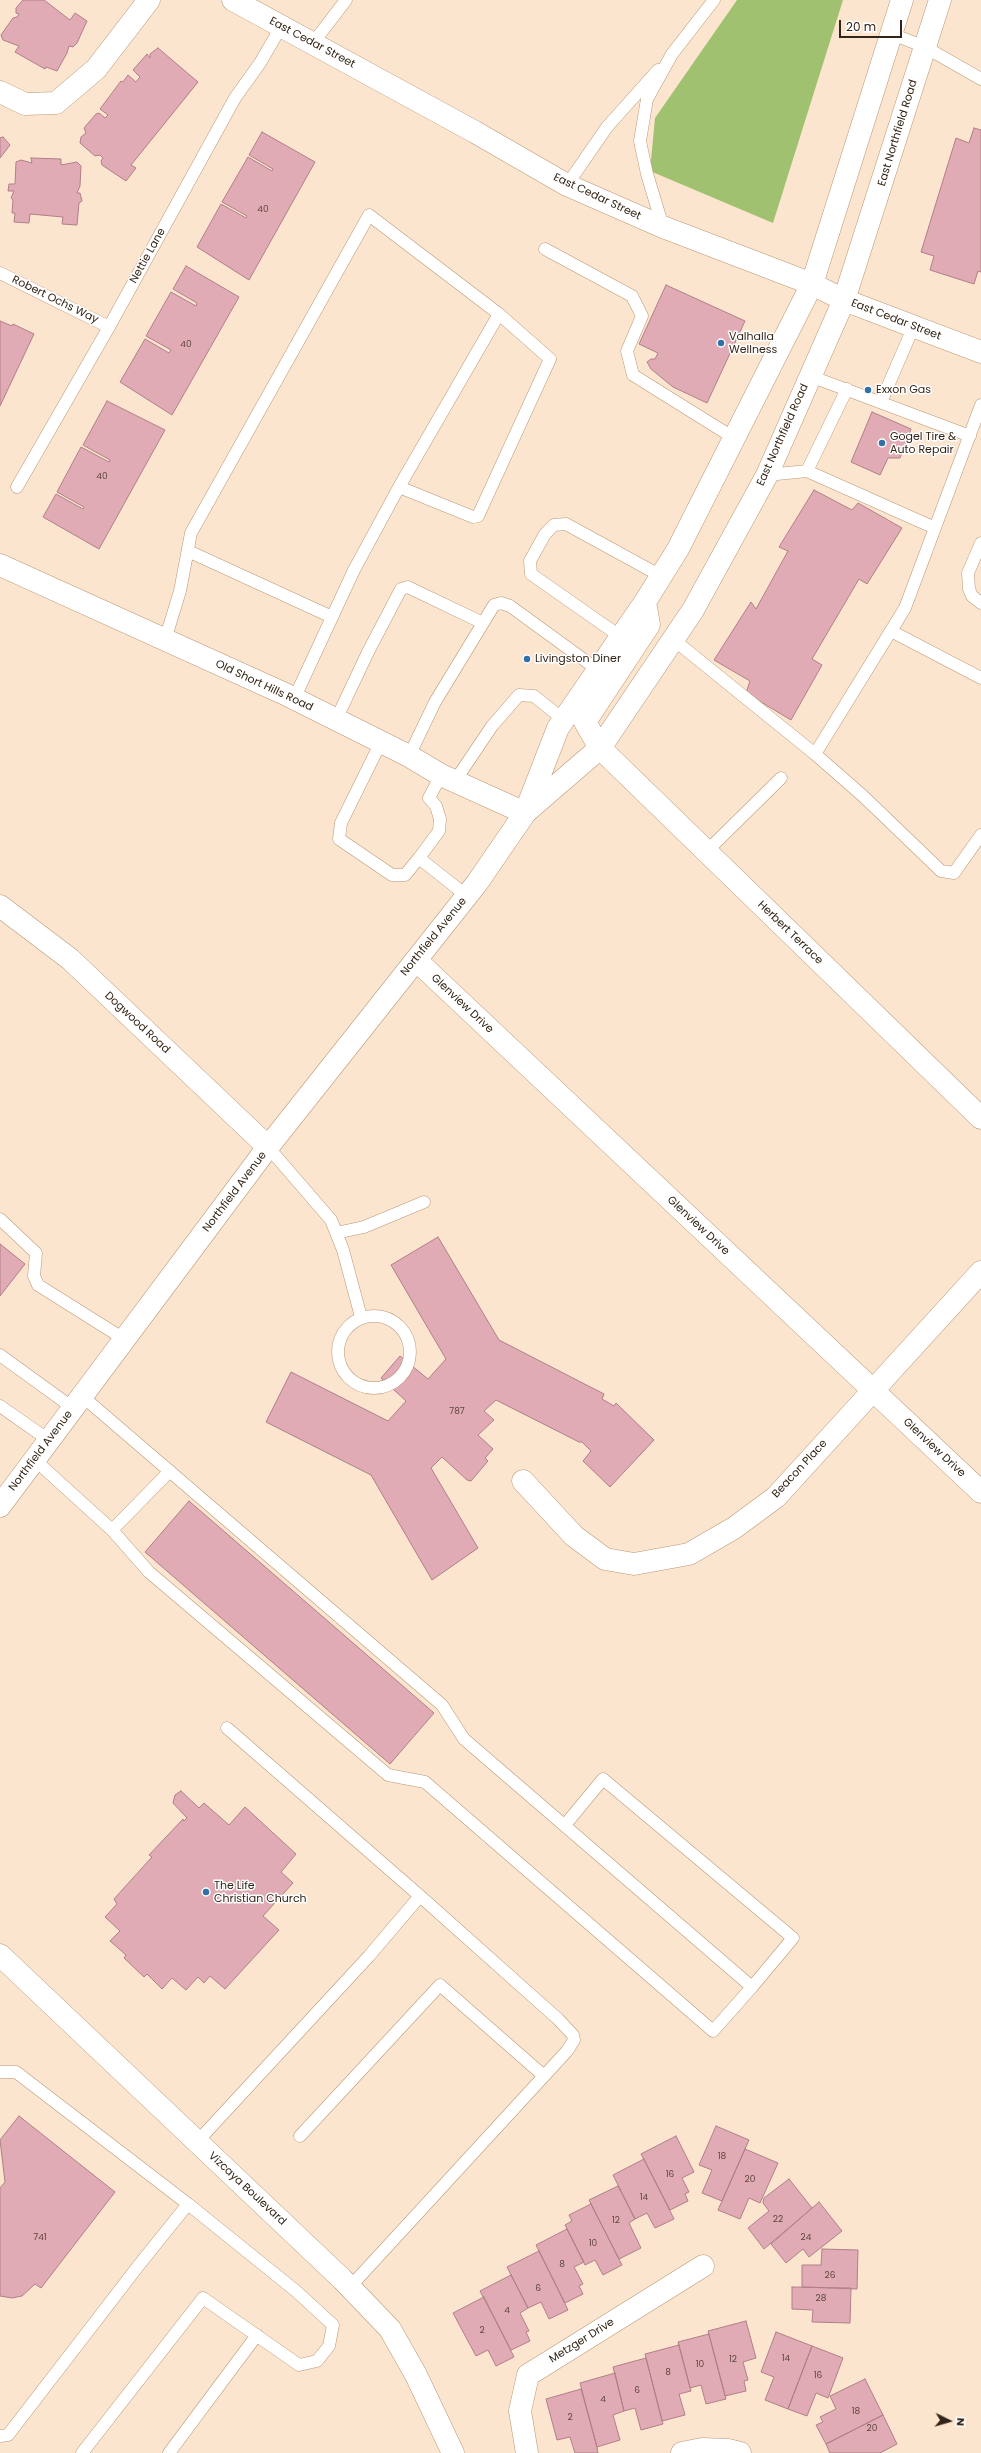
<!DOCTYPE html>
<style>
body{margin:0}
#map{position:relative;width:981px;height:2453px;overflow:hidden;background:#fce5cf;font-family:Poppins,sans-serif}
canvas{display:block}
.north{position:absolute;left:929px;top:2401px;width:40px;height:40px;-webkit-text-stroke:3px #fff;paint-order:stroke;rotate:95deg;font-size:11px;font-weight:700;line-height:16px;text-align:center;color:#322416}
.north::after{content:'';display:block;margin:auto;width:14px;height:18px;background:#322416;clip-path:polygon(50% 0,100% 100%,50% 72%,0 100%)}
.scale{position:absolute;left:839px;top:20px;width:63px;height:18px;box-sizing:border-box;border:2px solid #322416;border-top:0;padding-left:5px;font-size:12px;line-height:14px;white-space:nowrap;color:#322416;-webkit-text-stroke:3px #fff;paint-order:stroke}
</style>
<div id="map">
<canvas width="981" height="2453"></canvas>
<div class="north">N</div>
<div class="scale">20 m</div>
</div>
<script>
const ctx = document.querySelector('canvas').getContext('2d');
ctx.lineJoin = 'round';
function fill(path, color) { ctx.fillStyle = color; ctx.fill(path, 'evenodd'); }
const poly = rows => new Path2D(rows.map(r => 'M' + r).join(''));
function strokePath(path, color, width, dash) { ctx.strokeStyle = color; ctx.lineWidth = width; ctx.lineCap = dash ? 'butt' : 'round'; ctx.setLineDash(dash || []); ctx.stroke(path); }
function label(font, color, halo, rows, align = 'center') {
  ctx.font = font + ' Poppins,sans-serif'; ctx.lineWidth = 3; ctx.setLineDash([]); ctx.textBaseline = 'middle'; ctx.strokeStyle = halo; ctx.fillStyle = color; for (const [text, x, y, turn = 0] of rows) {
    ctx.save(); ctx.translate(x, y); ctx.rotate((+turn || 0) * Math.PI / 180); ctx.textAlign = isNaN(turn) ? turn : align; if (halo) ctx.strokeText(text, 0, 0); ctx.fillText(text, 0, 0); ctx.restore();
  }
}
fill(poly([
 [737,0,843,0,773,223,650,171,655,118]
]), '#a0c170');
const building = poly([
 [23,0,44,0,70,20,75,13,87,21,77,43,73,47,69,46,67,53,57,71,46,67,45,69,15,52,19,46,3,40,1,35,13,18,17,17,19,14,16,13,16,8,23,0],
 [158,48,198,82,131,165,136,168,126,181,102,165,101,161,103,158,100,155,95,156,80,143,81,137,86,133,84,128,96,114,99,113,105,118,108,115,100,109,121,81,123,82,128,75,136,82,140,77,133,70,147,54,150,58,150,54,158,48],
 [974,128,981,130,981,272,978,271,974,284,930,270,934,256,921,252,956,138,969,143,974,128],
 [262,132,315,162,249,280,197,247,221,204,246,218,247,216,222,202,248,157,272,171,273,169,249,155,262,132],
 [3,137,10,145,0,158,0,138,3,137],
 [31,158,61,159,61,165,77,162,81,166,80,186,77,193,80,193,82,201,79,203,77,225,62,224,63,217,30,214,29,223,14,222,15,213,12,213,13,200,11,198,14,191,8,191,9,184,15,184,16,162,21,160,32,163,31,158],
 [186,266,239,297,172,415,120,382,145,339,169,353,171,350,146,336,171,292,196,306,197,303,173,289,186,266],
 [666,285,745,321,707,403,673,387,651,369,647,362,651,359,655,359,658,353,639,344,666,285],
 [0,321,12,326,13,324,34,334,0,406,0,321],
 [107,401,165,430,99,549,43,517,56,494,83,509,84,507,57,492,81,447,109,462,110,460,83,445,107,401],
 [872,412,911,429,900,458,888,458,880,475,851,462,872,412],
 [814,490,852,510,858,503,902,528,867,584,859,579,812,659,822,665,791,720,746,693,750,681,714,660,751,602,756,609,788,551,779,547,814,490],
 [438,1237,499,1340,604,1394,602,1399,614,1406,616,1403,654,1440,610,1487,583,1461,591,1451,582,1442,579,1442,496,1400,484,1411,494,1420,478,1435,493,1449,485,1458,488,1461,471,1481,467,1480,442,1457,431,1468,478,1548,432,1580,371,1475,266,1422,291,1372,388,1421,406,1401,381,1378,400,1356,428,1379,446,1359,391,1265,438,1237],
 [0,1244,25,1264,0,1296,0,1244],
 [189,1501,434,1713,390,1764,145,1552,189,1501],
 [181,1791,199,1808,204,1803,229,1825,245,1807,296,1854,281,1872,293,1883,263,1916,279,1930,225,1989,210,1976,204,1983,198,1977,186,1990,172,1978,162,1989,147,1974,144,1977,124,1958,126,1955,110,1941,120,1931,105,1917,117,1904,114,1899,152,1857,149,1855,183,1819,184,1821,187,1818,173,1803,175,1795,181,1791],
 [19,2116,115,2192,41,2288,35,2284,22,2296,12,2298,0,2296,0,2188,5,2182,0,2140,19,2116],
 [716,2126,749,2140,722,2201,702,2193,712,2170,699,2165,716,2126],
 [676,2136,694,2172,682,2178,689,2192,685,2194,688,2201,670,2210,641,2154,676,2136],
 [745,2149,778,2163,760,2203,749,2198,740,2219,718,2210,745,2149],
 [644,2159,674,2219,655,2228,647,2213,635,2219,613,2175,644,2159],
 [789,2179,812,2208,764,2249,748,2228,769,2211,763,2203,764,2198,789,2179],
 [618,2186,635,2219,629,2223,641,2248,619,2259,589,2200,618,2186],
 [819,2202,842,2231,809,2257,803,2249,786,2263,771,2244,819,2202],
 [591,2204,622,2265,603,2275,595,2260,585,2265,565,2225,572,2221,569,2215,591,2204],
 [567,2229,584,2262,574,2267,583,2284,579,2286,583,2294,565,2303,536,2245,567,2229],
 [822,2249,858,2250,857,2289,802,2287,802,2265,821,2265,822,2249],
 [539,2251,568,2310,549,2319,541,2302,528,2308,507,2267,539,2251],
 [511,2275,528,2308,520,2313,529,2331,526,2332,530,2341,511,2350,480,2291,511,2275],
 [792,2287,851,2288,850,2323,812,2322,813,2310,792,2309,792,2287],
 [484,2297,514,2357,496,2366,488,2350,476,2356,453,2313,484,2297],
 [746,2321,756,2358,743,2362,748,2380,744,2381,746,2391,725,2396,708,2331,746,2321],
 [776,2332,812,2346,788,2409,765,2400,774,2377,761,2372,776,2332],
 [709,2334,726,2399,706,2404,701,2385,690,2388,678,2342,709,2334],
 [679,2345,691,2391,679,2394,685,2415,662,2421,645,2354,679,2345],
 [812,2346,843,2358,828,2398,816,2393,807,2416,788,2409,812,2346],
 [646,2358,663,2424,641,2430,635,2408,624,2411,613,2367,646,2358],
 [615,2373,624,2411,613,2415,620,2440,597,2447,580,2383,615,2373],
 [865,2379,883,2415,826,2444,816,2425,823,2422,820,2417,836,2409,830,2396,865,2379],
 [581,2389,597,2447,598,2453,575,2453,570,2437,557,2440,546,2399,581,2389],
 [883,2415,897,2444,880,2453,830,2453,826,2444,883,2415]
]);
fill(building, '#e0abb4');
strokePath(building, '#b17e87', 1);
const service = poly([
 [892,34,925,47,981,79],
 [313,43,346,0],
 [567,185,607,127,658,70],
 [663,227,647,174,640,141,647,99,672,54,714,0],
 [545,249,632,296,642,316,627,351,633,375,734,438],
 [0,273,109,327],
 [810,376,970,436],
 [881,402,913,328],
 [807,471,847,389],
 [767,475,807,471,935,528],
 [17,487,109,327,235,98,260,63,281,27],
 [399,487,499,314],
 [981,543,968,573,969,589,972,596,981,603],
 [188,551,332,617],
 [891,631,981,678],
 [621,637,531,574,530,561,545,534,554,525,566,524,661,576],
 [165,640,180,591,191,533,369,215,499,314,550,359,478,516,473,517,399,487,354,570,294,699],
 [674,640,815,754,905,608,981,405],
 [336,720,368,652,401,589,408,587,414,590,483,623],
 [381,742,341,823,339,839,392,875,405,875,419,858],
 [815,754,863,796,941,871,954,873,981,835],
 [409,756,435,702,494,605,501,603,510,606,598,670],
 [441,775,429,798,436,806,440,819,439,831,419,858,467,896],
 [455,781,492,726,519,695,534,696,564,720],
 [706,852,781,778],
 [268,1147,331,1220,343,1250,361,1317],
 [0,1219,36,1253,34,1276,38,1285,124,1339],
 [336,1233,364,1227,424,1202],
 '338 1352a36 36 0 1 1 72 0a36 36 0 1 1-72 0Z',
 [0,1355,73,1408],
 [0,1406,50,1441],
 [35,1460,112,1530,149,1572,388,1775,425,1782,713,2031,752,1987,464,1739,442,1705,82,1396],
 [112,1530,170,1471],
 [227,1728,420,1896,558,2019,573,2035,574,2040,567,2051,350,2287],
 [565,1825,603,1779,793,1938,752,1987],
 [0,2072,16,2072,188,2204,139,2265,8,2435,0,2436],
 [300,2136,440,1985,544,2076],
 [197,2142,369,1956,420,1896],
 [82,2453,203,2298,299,2365,317,2361,329,2346,333,2325,296,2291,188,2204],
 [169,2453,257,2335]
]);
const minor = poly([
 [0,92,25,104,56,103,96,69,149,0],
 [0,565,285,694,409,756,441,775,525,813],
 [600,748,981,1118],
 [0,906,70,959,268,1147],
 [416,960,981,1492],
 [523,1481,574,1536,605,1559,634,1564,689,1554,734,1528,776,1497,981,1272],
 [0,1955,342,2279,390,2329,416,2375,453,2453],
 [527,2453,520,2411,528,2375,703,2266],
 [682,2453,702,2449,728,2450,740,2453]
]);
const secondary = poly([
 [844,300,981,352]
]);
const primary = poly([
 [233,0,475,132,567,185,663,227,812,284,844,300],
 [600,748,585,722,649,625,645,602],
 [527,811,600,748,693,610,767,475,844,300,940,0],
 [0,1506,268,1147,477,883,525,813,558,728,645,602,678,549,812,284,902,0]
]);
strokePath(service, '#ba9774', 13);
strokePath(minor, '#ba9774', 23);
strokePath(secondary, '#ba9774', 23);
strokePath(primary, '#ba9774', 23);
strokePath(service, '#fff', 12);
strokePath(minor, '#fff', 22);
strokePath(secondary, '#fff', 22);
strokePath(primary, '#fff', 22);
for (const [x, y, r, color] of [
 [721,343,4,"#3071a7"],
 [868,390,4,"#3071a7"],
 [882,443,4,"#3071a7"],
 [527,659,4,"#3071a7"],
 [206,1892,4,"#3071a7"]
]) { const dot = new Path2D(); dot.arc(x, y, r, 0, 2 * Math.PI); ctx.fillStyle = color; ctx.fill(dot); strokePath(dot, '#fff', 1.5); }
label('9px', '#5e463e', null, [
 ["40",263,210],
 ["40",186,345],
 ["40",102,477],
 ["787",457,1412],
 ["18",722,2157],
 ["16",670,2175],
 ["20",750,2180],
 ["14",644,2198],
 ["22",778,2220],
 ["12",616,2221],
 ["741",40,2238],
 ["24",806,2238],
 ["10",593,2244],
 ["8",562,2265],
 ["26",830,2276],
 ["6",538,2289],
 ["28",821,2299],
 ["4",507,2311],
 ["2",482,2331],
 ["14",786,2359],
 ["12",733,2360],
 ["10",700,2365],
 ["8",668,2373],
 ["16",818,2376],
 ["6",637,2391],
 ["4",603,2400],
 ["18",856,2412],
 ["2",570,2418],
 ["20",872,2429]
]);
label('11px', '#322416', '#fff', [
 ["East Cedar Street",312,43,28],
 ["East Northfield Road",898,133,-73],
 ["East Cedar Street",597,197,25],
 ["Nettie Lane",148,256,-61],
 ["Robert Ochs Way",55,300,26],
 ["East Cedar Street",896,320,21],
 ["East Northfield Road",783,435,-66],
 ["Old Short Hills Road",264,686,25],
 ["Herbert Terrace",790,933,44],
 ["Northfield Avenue",434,937,-51],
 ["Glenview Drive",462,1004,43],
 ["Dogwood Road",137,1023,43],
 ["Northfield Avenue",235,1192,-53],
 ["Glenview Drive",698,1226,43],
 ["Glenview Drive",934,1448,43],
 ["Northfield Avenue",41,1451,-53],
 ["Beacon Place",800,1469,-47],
 ["Vizcaya Boulevard",247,2189,43],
 ["Metzger Drive",582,2341,-32]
]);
label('11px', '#322416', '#fff', [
 ["Valhalla",729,337],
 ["Wellness",729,350],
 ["Exxon Gas",876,390],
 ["Gogel Tire &",890,437],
 ["Auto Repair",890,450],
 ["Livingston Diner",535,659],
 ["The Life",214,1886],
 ["Christian Church",214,1899]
], 'left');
</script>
